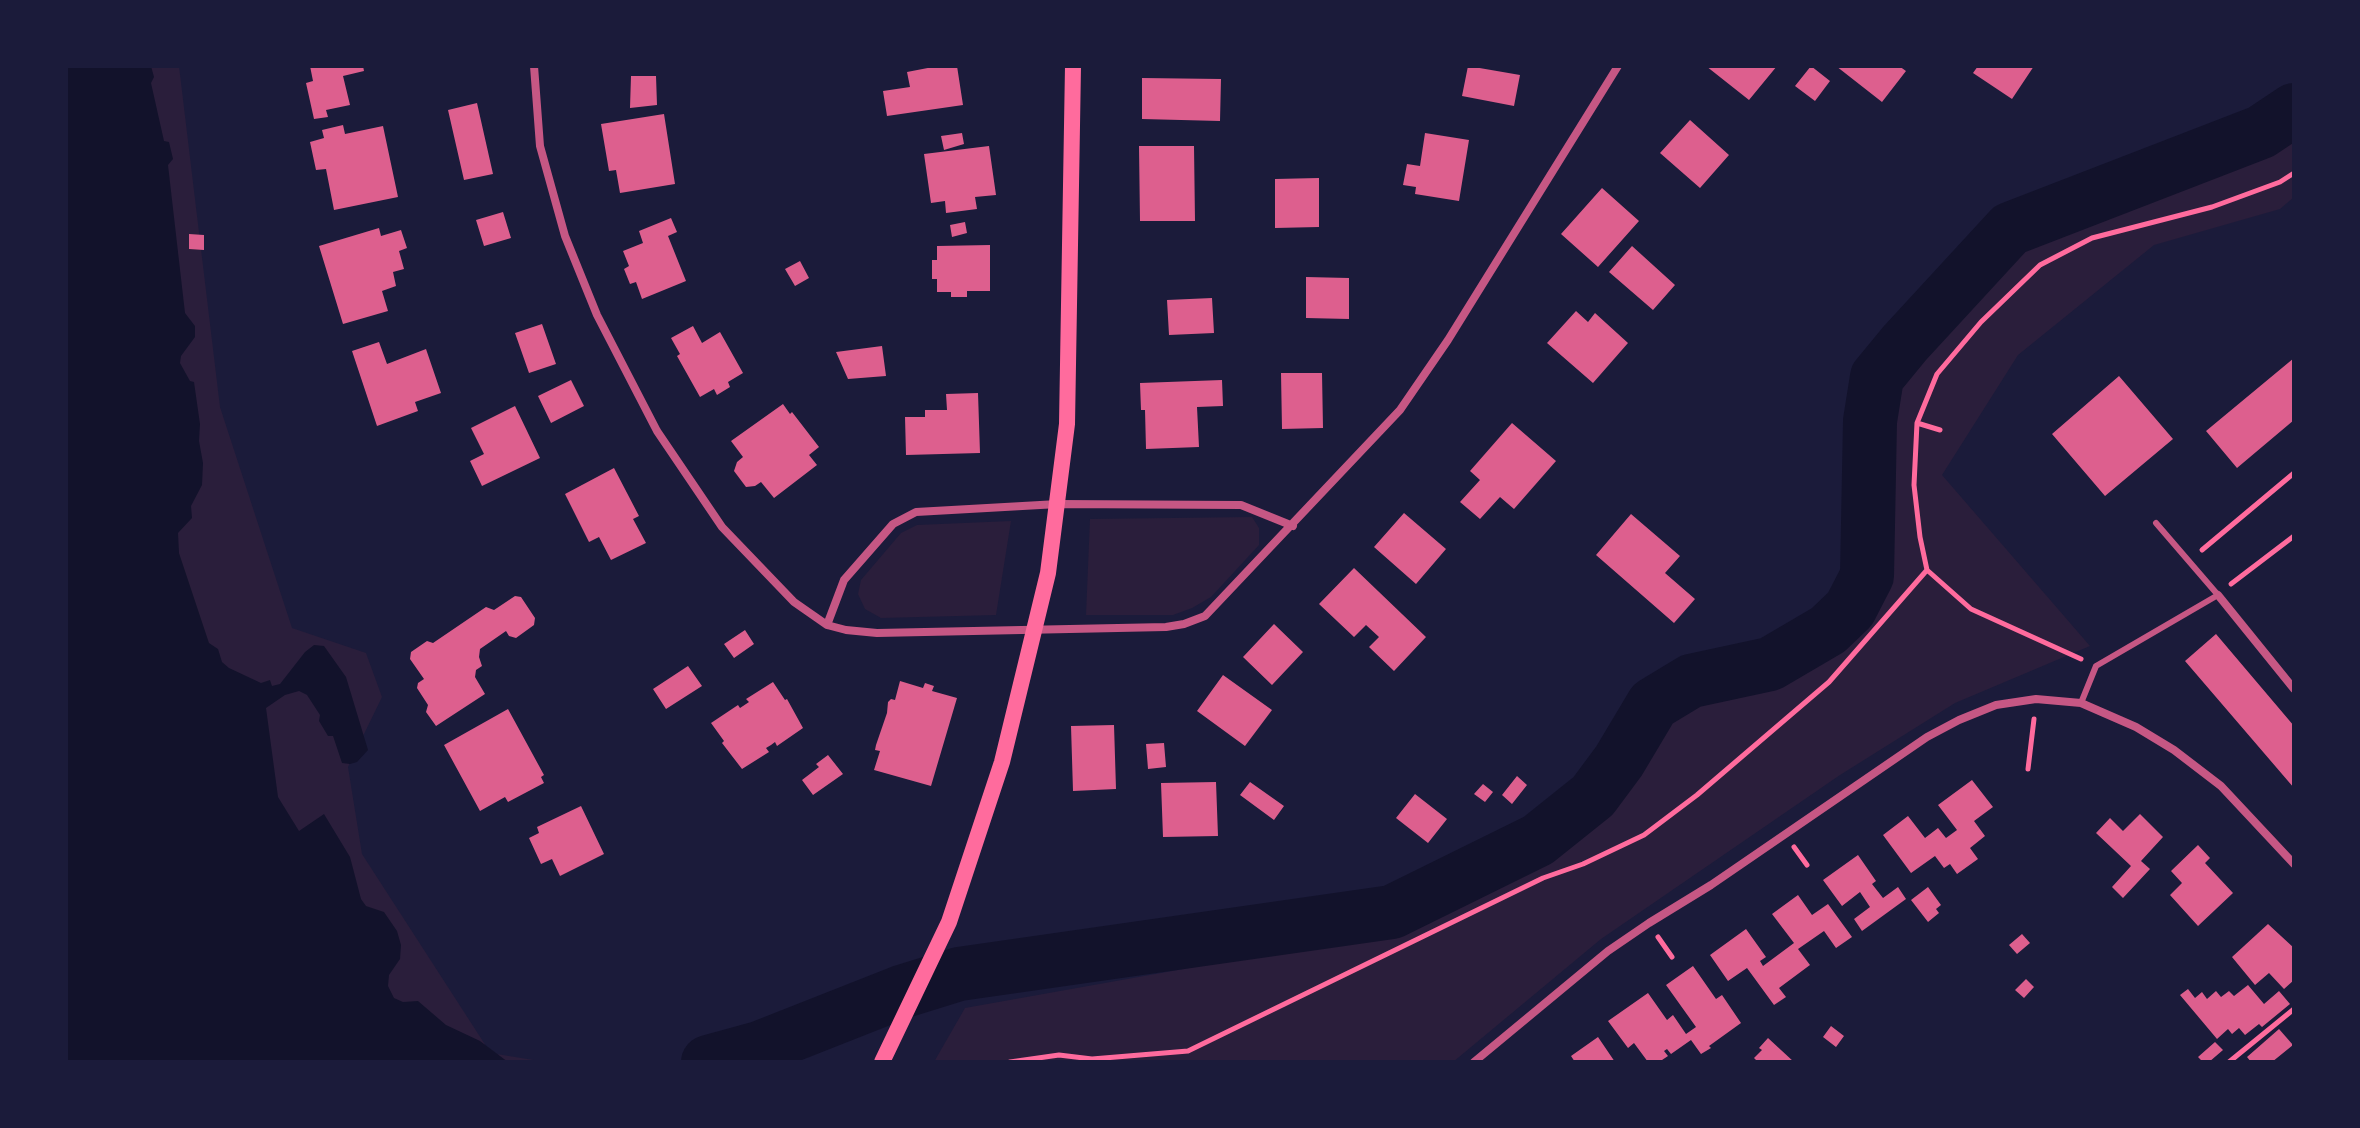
<!DOCTYPE html>
<style>
body{margin:0}
#map{position:relative;width:2360px;height:1128px;overflow:hidden;background:#1b1b3a;font-family:Jost,sans-serif}
canvas{display:block}
.frame{position:absolute;inset:0;border:68px solid #1b1b3a;pointer-events:none}
</style>
<div id="map">
<canvas width="2360" height="1128"></canvas>
<div class="frame"></div>
</div>
<script>
const ctx = document.querySelector('canvas').getContext('2d');
ctx.lineJoin = 'round';
function fill(path, color) { ctx.fillStyle = color; ctx.fill(path, 'evenodd'); }
const poly = rows => new Path2D(rows.map(r => 'M' + r).join(''));
function strokePath(path, color, width, dash) { ctx.strokeStyle = color; ctx.lineWidth = width; ctx.lineCap = dash ? 'butt' : 'round'; ctx.setLineDash(dash || []); ctx.stroke(path); }
fill(poly([
 [66,66,179,66,220,407,292,628,366,653,382,697,348,767,362,854,486,1046,484,1052,546,1062,66,1062],
 [2294,133,2294,197,2280,209,2154,245,2018,355,1942,475,2090,646,1955,703,1840,775,1601,939,1453,1062,934,1062,965,1008,1396,931,1597,821,1662,719,1701,700,1780,683,1835,653,1864,617,1891,571,1888,406,1923,362,1957,309,2020,250,2071,225,2261,155],
 [1252,517,1259,528,1259,545,1211,597,1192,608,1173,615,1086,615,1090,519],
 [1011,521,996,615,881,618,865,609,858,594,861,580,901,533,917,525]
]), '#2a1e3b');
fill(poly([
 [66,66,151,66,154,77,151,83,164,141,169,142,173,159,168,165,185,313,195,326,195,337,181,356,180,363,190,381,194,382,200,424,199,441,203,463,202,485,191,506,192,518,178,533,179,553,209,643,218,649,222,662,229,668,261,683,270,680,272,686,280,684,305,652,314,645,324,646,346,677,368,750,357,762,350,764,342,763,333,736,328,736,319,721,320,715,307,695,299,691,285,695,266,708,278,797,299,831,324,814,350,857,361,899,366,906,384,912,397,931,401,945,400,959,389,975,388,986,394,998,403,1002,418,1001,446,1025,480,1041,508,1062,66,1062]
]), '#12122b');
strokePath(poly([
 [708,1062,759,1048,901,992,959,974,1392,912,1538,840,1593,796,1619,761,1653,704,1691,681,1770,664,1828,630,1850,609,1867,576,1870,421,1877,377,1905,343,2010,229,2261,132,2294,110]
]), '#12122b', 54);
fill(poly([
 [310,66,363,66,364,71,343,76,350,105,326,110,328,117,314,119,306,83,313,81],
 [938,66,957,66,963,105,887,116,883,91,910,87,907,72],
 [1468,66,1520,75,1514,106,1462,96],
 [1706,66,1777,66,1749,100],
 [1811,66,1830,81,1815,101,1795,86],
 [1836,66,1899,66,1906,71,1882,102],
 [1978,66,2034,66,2012,99,1973,73],
 [631,76,656,76,657,105,630,108],
 [1142,78,1221,79,1220,121,1142,119],
 [477,103,493,174,464,180,448,110],
 [664,114,675,184,620,193,616,170,609,171,601,124],
 [1690,120,1729,155,1700,188,1660,153],
 [343,125,345,134,383,126,398,197,334,210,326,169,316,170,310,142,324,138,322,130],
 [962,133,964,144,944,150,941,136],
 [1425,133,1469,140,1459,201,1415,194,1416,187,1403,185,1407,164,1420,166],
 [989,146,996,195,975,197,977,209,946,213,945,201,931,203,924,154],
 [1139,146,1194,146,1195,221,1140,221],
 [1319,178,1319,227,1275,228,1275,179],
 [1602,188,1639,221,1598,267,1561,234],
 [503,212,511,238,484,246,476,220],
 [671,218,677,232,668,236,686,281,642,299,636,282,630,284,624,269,629,266,623,251,643,243,639,231],
 [965,222,967,233,952,237,950,225],
 [379,228,381,236,401,230,407,248,399,251,404,269,393,272,396,286,382,291,388,311,343,324,319,246],
 [189,234,204,235,204,250,189,249],
 [990,245,990,291,967,291,967,297,951,297,951,292,937,292,937,279,932,279,932,260,937,260,937,246],
 [1632,246,1675,285,1653,310,1609,272],
 [800,261,809,278,795,286,785,269],
 [1306,277,1349,278,1349,319,1306,318],
 [1212,298,1214,333,1169,335,1167,300],
 [1576,311,1588,322,1595,313,1628,343,1593,383,1547,343],
 [542,324,556,364,529,373,515,333],
 [693,326,702,343,720,332,743,373,728,382,730,387,717,395,714,389,700,397,677,356,680,354,671,338],
 [379,342,387,364,426,349,441,393,415,402,418,411,377,426,352,351],
 [882,346,886,376,848,379,836,352],
 [2294,358,2294,420,2237,468,2206,431],
 [1281,373,1322,373,1323,428,1282,429],
 [2119,376,2173,439,2105,496,2052,434],
 [571,380,584,406,551,423,538,396],
 [1222,380,1223,406,1197,407,1199,447,1146,449,1145,410,1141,410,1140,383],
 [978,393,980,453,906,455,905,417,925,417,925,410,947,410,946,394],
 [783,404,790,414,792,412,819,447,809,455,817,465,774,498,761,482,755,486,746,487,734,471,737,462,743,457,731,441],
 [515,406,540,458,482,486,470,461,484,454,471,428],
 [1512,423,1556,461,1514,509,1500,497,1480,519,1460,502,1480,480,1470,471],
 [614,468,639,516,633,519,646,543,611,560,599,537,589,542,565,494],
 [1404,513,1446,549,1416,584,1374,547],
 [1631,514,1680,556,1665,573,1695,599,1674,623,1596,555],
 [1354,568,1426,637,1394,671,1369,647,1379,637,1366,625,1354,637,1319,604],
 [515,596,521,597,535,618,534,625,516,638,509,636,506,631,480,649,479,657,482,666,476,670,475,677,485,694,436,726,426,712,428,705,417,688,418,683,424,679,410,659,411,652,427,641,433,643,486,607,494,610],
 [1274,624,1303,652,1272,685,1243,657],
 [745,630,754,644,734,658,724,644],
 [2216,634,2294,726,2294,788,2185,661],
 [688,666,702,686,666,709,653,689],
 [1223,675,1272,710,1245,746,1197,711],
 [900,681,923,688,925,683,934,686,932,691,957,698,931,786,874,770,880,751,875,750,876,745,887,713,888,702,891,699,895,700],
 [773,682,785,700,787,699,803,728,777,746,775,742,771,745,766,748,769,752,742,769,722,743,724,741,711,723,738,705,740,708,749,702,746,699],
 [508,709,544,775,541,777,544,783,508,802,505,797,480,811,444,745],
 [1114,725,1116,789,1073,791,1071,726],
 [1164,743,1166,767,1148,769,1146,744],
 [828,755,843,774,813,795,802,780,819,767,816,764],
 [1517,776,1527,785,1512,804,1502,795],
 [1972,780,1993,807,1974,821,1985,836,1970,848,1978,859,1957,874,1950,864,1944,868,1935,856,1911,873,1883,835,1908,816,1925,838,1938,828,1946,838,1957,830,1938,805],
 [1216,782,1218,836,1163,837,1161,783],
 [1250,782,1284,806,1274,820,1240,795],
 [1483,784,1493,792,1485,802,1474,794],
 [1415,794,1447,819,1428,843,1396,818],
 [581,806,604,854,560,876,552,859,541,864,529,838,539,833,537,827],
 [2140,814,2163,837,2141,861,2150,869,2123,898,2112,887,2131,866,2096,833,2110,818,2123,831],
 [2198,845,2210,858,2205,863,2233,893,2198,926,2170,895,2182,883,2171,871],
 [1858,855,1876,881,1872,884,1883,898,1898,887,1906,899,1862,931,1854,919,1870,907,1860,892,1842,906,1823,880],
 [1928,887,1941,905,1936,909,1939,913,1928,922,1911,900],
 [1798,895,1812,915,1828,904,1852,937,1836,948,1824,931,1798,949,1810,965,1779,988,1786,997,1774,1005,1747,968,1728,981,1710,955,1746,929,1766,957,1760,961,1763,966,1794,943,1772,914],
 [2268,924,2294,948,2294,980,2284,989,2269,973,2255,985,2232,957],
 [2022,934,2030,943,2017,954,2009,945],
 [1693,966,1716,999,1722,995,1741,1023,1709,1046,1711,1048,1701,1054,1691,1040,1671,1054,1667,1049,1664,1051,1668,1056,1659,1062,1648,1062,1634,1043,1628,1048,1608,1021,1648,993,1667,1020,1673,1015,1686,1034,1696,1027,1666,985],
 [2026,979,2034,987,2024,998,2015,990],
 [2248,985,2264,1004,2279,991,2290,1004,2262,1027,2259,1024,2245,1035,2239,1028,2232,1034,2228,1029,2217,1039,2180,995,2188,989,2195,998,2202,992,2207,999,2216,991,2221,997,2229,991,2234,996],
 [1831,1026,1844,1036,1836,1047,1823,1037],
 [2279,1029,2293,1045,2272,1062,2251,1062,2247,1057],
 [1598,1037,1615,1062,1575,1062,1571,1056],
 [1768,1038,1794,1062,1758,1062,1754,1058,1762,1050,1759,1048],
 [2215,1042,2223,1050,2209,1062,2203,1062,2198,1057]
]), '#dd5f8e');
strokePath(poly([
 [1917,423,1940,430],
 [2202,550,2294,473],
 [1927,570,1971,609,2081,659],
 [2231,584,2294,536],
 [2028,769,2034,719],
 [1794,847,1807,865],
 [1658,937,1672,957],
 [1010,1062,1059,1055,1092,1059,1188,1051,1543,878,1583,864,1644,835,1697,795,1829,682,1927,570,1920,537,1914,485,1917,423,1937,374,1981,322,2040,265,2092,238,2212,207,2280,182,2294,173],
 [2229,1062,2294,1009]
]), '#ff6b9d', 5);
strokePath(poly([
 [2081,703,2096,666,2218,595,2156,523]
]), '#c65784', 6);
strokePath(poly([
 [534,66,540,146,565,236,597,315,657,431,722,527,794,602,827,625,846,630,877,633,1166,627,1184,624,1205,616,1400,410,1448,340,1618,66],
 [2218,595,2294,689],
 [827,625,844,580,893,524,916,512,1058,504,1241,505,1293,526],
 [1474,1062,1608,951,1649,923,1711,885,1927,737,1959,720,1996,705,2036,699,2081,703,2136,727,2174,750,2221,786,2294,864]
]), '#c65784', 8);
strokePath(poly([
 [882,1062,949,922,1002,762,1048,573,1067,424,1073,66]
]), '#ff6b9d', 16);
</script>
